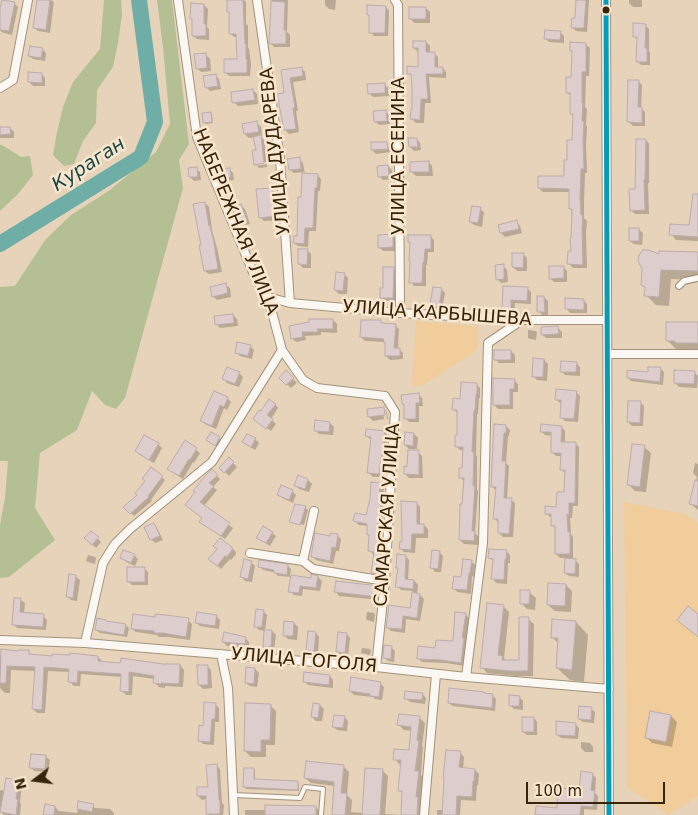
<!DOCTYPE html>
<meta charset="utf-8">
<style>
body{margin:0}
#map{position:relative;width:698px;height:815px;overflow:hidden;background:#e6d3b9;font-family:"DejaVu Sans",sans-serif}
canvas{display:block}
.north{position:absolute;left:10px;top:755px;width:50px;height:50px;-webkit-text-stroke:4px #f9e6cf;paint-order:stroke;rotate:255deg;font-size:14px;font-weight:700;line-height:20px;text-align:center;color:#36250b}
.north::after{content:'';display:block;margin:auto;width:18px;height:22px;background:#36250b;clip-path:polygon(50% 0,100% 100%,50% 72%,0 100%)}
.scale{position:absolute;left:526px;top:782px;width:139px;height:22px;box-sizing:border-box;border:2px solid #36250b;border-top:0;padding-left:6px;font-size:15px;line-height:18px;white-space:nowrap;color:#36250b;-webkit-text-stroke:4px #f9e6cf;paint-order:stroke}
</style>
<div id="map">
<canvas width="698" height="815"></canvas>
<div class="north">N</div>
<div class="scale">100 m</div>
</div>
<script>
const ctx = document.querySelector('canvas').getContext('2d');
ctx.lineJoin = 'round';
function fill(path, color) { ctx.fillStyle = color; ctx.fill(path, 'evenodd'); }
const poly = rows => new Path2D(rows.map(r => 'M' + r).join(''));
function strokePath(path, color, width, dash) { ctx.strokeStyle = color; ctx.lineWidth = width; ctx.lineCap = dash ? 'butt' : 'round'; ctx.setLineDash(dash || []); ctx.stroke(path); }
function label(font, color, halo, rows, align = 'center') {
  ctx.font = font + ' "DejaVu Sans",sans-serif'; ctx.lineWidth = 5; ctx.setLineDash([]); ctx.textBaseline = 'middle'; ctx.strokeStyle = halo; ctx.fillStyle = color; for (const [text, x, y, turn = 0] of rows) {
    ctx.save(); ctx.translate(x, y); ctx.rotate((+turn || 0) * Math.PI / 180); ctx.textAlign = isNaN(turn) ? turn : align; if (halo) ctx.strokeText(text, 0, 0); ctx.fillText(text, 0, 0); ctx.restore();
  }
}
fill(poly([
 [416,321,478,326,477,350,422,386,412,385],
 [624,502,685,514,698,523,698,796,668,815,627,787]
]), '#f1cd9b');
fill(poly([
 [104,0,121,0,122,15,118,43,113,67,97,90,96,123,83,141,74,164,64,166,53,155,57,132,63,107,73,82,100,49],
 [157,0,172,0,189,144,179,160,183,188,125,398,116,409,105,405,92,391,77,430,40,453,35,508,55,540,9,577,0,578,0,525,5,498,8,461,0,461,0,287,15,286,45,240,71,215,110,190,156,152,170,124,163,47],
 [0,145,2,145,21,157,30,156,33,175,18,194,0,211]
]), '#b4c094');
fill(poly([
 [38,0,51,0,54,2,50,33,38,31,34,27],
 [228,0,244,0,246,2,246,24,248,26,248,47,249,49,251,64,250,76,229,76,225,72,239,60,238,37,234,37,230,33,230,13,228,12],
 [272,0,288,0,287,32,290,35,290,47,274,47,270,43],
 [325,0,336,0,335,10,329,9,325,5],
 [577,0,589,0,587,32,576,31,572,27,577,20],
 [629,0,642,0,642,7,633,7,629,3],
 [14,3,18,7,12,35,1,32,0,15],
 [204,5,208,9,207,27,209,29,209,40,197,39,193,36],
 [386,7,389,11,388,36,374,36,371,32,370,17,368,14],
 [426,8,430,12,430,23,414,23,411,19],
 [645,25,649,29,649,51,650,53,650,65,641,65,637,61,638,40,634,36],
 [560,32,564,36,564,43,549,42,545,38],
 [426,42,430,46,430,53,434,53,438,57,438,68,443,68,446,72,446,78,429,77,431,103,425,103,424,123,416,123,412,119,413,77,408,73,420,68,418,52,414,48],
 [585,44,590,48,589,76,586,76,585,107,587,109,586,125,587,127,586,145,587,173,585,173,584,203,584,218,587,221,586,233,587,268,573,268,569,264,573,252,573,212,570,209,570,192,543,192,539,188,565,177,573,142,574,117,571,113,571,96,567,92,572,79,573,52,572,51],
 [43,50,46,53,45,61,33,59,29,56],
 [206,55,210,59,211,71,201,72,197,68],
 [301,68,305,72,306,80,293,82,298,111,296,111,299,132,289,134,285,130,285,94,282,71],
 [42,74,45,78,45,86,33,86,29,82],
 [215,75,219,79,221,89,210,91,206,87],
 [638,81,642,85,641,108,645,112,645,126,633,126,629,122],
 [384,84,388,88,389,96,373,97,369,93],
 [253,90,257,94,258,104,238,106,234,102],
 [385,111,389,115,390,124,379,125,375,121],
 [211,113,212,115,213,123,206,124,205,122],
 [257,123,261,127,262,135,260,136,264,140,267,162,256,163,256,166,267,164,267,167,259,168,255,164,257,151,255,137,249,138,245,134,244,125],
 [0,128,10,128,14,132,14,138,0,138],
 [417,139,420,143,421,150,414,151,410,147],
 [646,140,649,144,649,183,648,183,649,214,635,214,631,210,637,190],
 [387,143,391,147,391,152,376,154,372,150],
 [299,159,303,163,305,174,317,175,321,179,320,191,318,191,316,231,309,231,308,247,298,246,294,243,298,238,304,172,294,173,290,170],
 [429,162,432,166,433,176,416,176,412,172],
 [388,166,392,170,393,179,383,180,379,176],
 [196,168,200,172,201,180,194,181,190,177],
 [229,169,233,173,234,180,225,181,221,177],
 [271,189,275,193,276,207,278,209,280,220,264,221,261,218],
 [698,196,698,241,676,240,671,234,691,226],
 [205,203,209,207,212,230,217,248,222,272,209,274,205,271,203,246],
 [241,205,245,209,250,224,245,225,241,221],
 [480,209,484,212,482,227,474,225,470,222],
 [517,222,520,226,522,233,505,237,501,233,500,226],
 [639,230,643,233,642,245,634,244,630,241],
 [392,236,396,239,396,251,383,251,379,247],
 [430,236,434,240,434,252,428,252,427,265,426,265,426,286,414,286,411,282,411,244,409,242],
 [307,250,311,254,311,268,303,268,299,264],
 [698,253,698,280,671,279,669,306,656,305,646,295,646,289,642,285,660,256],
 [523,254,527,258,527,271,517,271,513,267],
 [503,266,507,270,508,282,501,283,497,279],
 [563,267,567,271,567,282,554,282,550,278],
 [393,268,397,272,396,301,385,301,381,297],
 [344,274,348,278,347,294,339,294,335,290],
 [226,285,230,288,231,297,217,300,213,296],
 [504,287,527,288,531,292,531,304,515,303,514,314,507,314,503,310],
 [441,289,445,293,442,310,435,309,432,305],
 [544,297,548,301,548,315,542,315,539,311],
 [583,300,587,304,587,313,570,313,567,309],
 [233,315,237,319,238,326,220,328,216,324],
 [333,320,337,324,337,333,321,332,321,335,305,336,306,340,296,342,292,338,290,327],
 [381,322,383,324,395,325,399,329,398,349,403,353,403,359,390,360,386,356,386,342,365,341,361,337],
 [698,323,698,355,679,352,667,340],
 [558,328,562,332,562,338,546,338,542,334],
 [528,330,535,331,537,332,536,340,530,339,528,338],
 [250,346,254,350,252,359,240,356,236,352],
 [511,351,515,355,515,363,499,363,495,359],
 [544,360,548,364,547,381,537,380,533,376],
 [576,363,580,367,580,376,565,375,561,371],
 [661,369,664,372,663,385,631,381,628,378,649,373],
 [286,372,297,383,291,388,280,378],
 [694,372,698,376,697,388,679,387,675,383],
 [239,373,243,377,239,387,227,383,224,379],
 [514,380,518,384,518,392,513,392,513,409,498,409,494,405],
 [476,384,480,388,480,398,479,398,478,414,477,414,476,455,477,457,477,490,478,491,475,533,478,536,478,545,464,544,460,540,464,506,464,481,460,477,463,469,464,450,460,450,456,446,458,436,457,413,453,409],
 [576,392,580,396,578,422,565,421,561,417,562,403,560,403,556,399],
 [419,395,422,398,423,406,419,406,419,422,409,422,405,418,405,406,403,404],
 [227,398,231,402,227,410,224,408,216,429,205,424,202,420],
 [640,402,644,406,643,426,632,426,628,422],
 [275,404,278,408,271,419,276,424,271,431,254,419,261,412],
 [383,408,387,412,388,419,387,419,386,411,383,411,384,419,373,421,369,417],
 [330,423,334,427,333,435,319,434,315,430],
 [495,425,506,426,510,430,509,436,508,436,506,463,509,466,507,499,511,500,515,503,513,537,503,537,499,533,498,522,494,518,497,491,492,487],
 [561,427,565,431,565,443,575,443,579,447,578,506,573,506,572,518,570,518,571,534,573,537,573,558,560,558,556,554,556,529,552,525,552,517,550,517,546,513,557,508,566,494,566,474,562,470,562,456,556,456,552,452,553,436,545,435,541,431],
 [385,432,388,436,383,477,373,477,369,473,372,440,366,436],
 [414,434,418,438,417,449,409,449,405,445],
 [219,438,223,442,219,448,207,440],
 [255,439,259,443,255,450,248,446,244,442],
 [185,442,200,453,194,463,193,462,183,479,172,472,168,468],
 [158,444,162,448,154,463,140,455,136,451],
 [644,447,651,453,646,492,635,491,629,485],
 [418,452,422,456,423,478,409,478,405,474],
 [229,459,237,467,229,476,221,468],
 [695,463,698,464,698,510,691,504,697,477,693,473],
 [151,469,165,480,151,500,152,501,134,516,125,507,139,495],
 [212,471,220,479,213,487,217,490,204,506,233,528,225,539,205,525,203,518,187,505],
 [298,477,308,480,312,484,309,492,299,489,296,485],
 [380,485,384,489,382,503,385,505,382,523,381,522,380,541,384,545,382,577,376,576,372,572,374,555,370,551,370,537,368,534,368,526,359,525,355,521,367,517],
 [292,491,296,495,293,503,282,498,278,494],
 [417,503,420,507,420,525,424,525,428,529,428,538,416,538,415,553,404,552,401,549],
 [305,507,308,510,304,525,292,521,292,523,290,521],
 [153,524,157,528,163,540,155,543,151,539],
 [91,532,101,542,96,548,86,538],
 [272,533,276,536,270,546,262,541,258,537],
 [337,535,341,539,339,551,336,551,333,564,316,560,312,556,331,537],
 [232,548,236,552,236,554,231,560,230,559,221,569,210,559,218,550],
 [506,551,510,555,510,563,508,563,507,584,496,583,493,579,494,562,490,558],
 [439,552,443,556,441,572,435,572,432,568],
 [88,555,95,557,96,558,95,564,88,562,86,561],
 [134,555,138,559,135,566,126,562,122,558],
 [405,556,409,560,408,581,414,581,418,585,417,594,420,595,424,599,420,621,406,619,405,633,391,631,388,628,411,610,413,591,401,590,397,586,399,569,397,568],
 [575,560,579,564,579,577,569,576,565,573],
 [471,561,475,565,474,577,472,576,471,594,457,592,454,588,462,578],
 [251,562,255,566,252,582,245,581,242,577],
 [288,566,291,569,290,576,312,579,318,577,322,581,320,591,303,589,302,596,294,595,290,591,292,577,278,576,274,572,263,570,260,567],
 [144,568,148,572,148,585,132,585,128,581],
 [76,577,80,580,77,601,71,600,67,596],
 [566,585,572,591,571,612,555,611,548,605],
 [378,587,382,591,381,600,339,596,336,592],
 [529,592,536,598,535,610,527,609,521,603],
 [21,600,25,603,24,614,43,616,47,620,46,630,17,628,13,624],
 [503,606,509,612,504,658,507,662,520,661,528,619,534,624,533,676,516,676,487,673,482,667],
 [263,611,267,615,265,631,259,630,255,626],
 [367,612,374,613,375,615,374,622,367,620,366,619],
 [465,614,469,618,466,642,468,644,465,666,446,663,422,662,418,658,454,643],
 [216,616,220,620,219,629,200,626,196,623],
 [188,620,192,624,190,640,168,637,159,637,157,635,136,632,132,629],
 [576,622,588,635,584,682,570,680,557,668,559,644,552,637],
 [294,623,298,627,297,640,288,639,284,635],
 [125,625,129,628,127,637,100,633,96,630],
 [272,631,276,635,274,650,268,650,264,646],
 [316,633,319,637,318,654,311,654,307,650],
 [347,634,350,638,348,656,341,655,337,652],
 [245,638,249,642,249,648,227,646,223,642],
 [391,647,395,651,394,662,388,661,384,657],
 [362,648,370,649,371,651,370,655,361,653],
 [28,652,33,656,98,657,102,661,102,663,180,665,184,670,183,687,165,686,165,688,159,687,155,683,155,679,133,676,132,695,126,695,122,691,122,677,81,674,80,686,74,686,70,682,70,672,48,671,45,713,37,713,33,709,36,671,11,670,10,693,5,693,0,688,0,654],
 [207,666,211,670,212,688,203,689,199,685],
 [255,669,259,673,257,687,250,686,246,683],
 [330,676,333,680,333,688,308,685,304,681],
 [380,683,384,687,382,700,375,699,373,697,354,695,350,691],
 [422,694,426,698,425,704,410,702,406,698],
 [485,695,492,695,496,699,495,711,453,706,449,703],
 [519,697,523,701,523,710,514,709,510,705],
 [215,704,219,708,219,722,215,722,214,745,203,744,199,740],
 [270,705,276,711,275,745,266,745,266,757,251,757,245,751],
 [320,705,324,709,322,721,316,721,312,717],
 [591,709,595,712,594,723,583,722,579,719],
 [671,716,677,722,672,747,652,743,646,737],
 [344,717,348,721,347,731,337,730,333,726],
 [419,718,425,723,422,746,423,747,421,775,424,778,422,815,333,815,335,786,311,783,305,778,344,767,349,772,347,795,352,800,351,812,364,813,382,770,388,776,385,814,402,815,403,794,400,790,402,765,400,765,395,759,410,751,412,731,404,730,399,725],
 [534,718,537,722,537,735,527,735,523,732],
 [575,724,579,728,578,739,561,738,557,734],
 [581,742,590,743,593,747,593,752,585,752,581,748],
 [460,752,464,757,463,769,475,770,479,774,478,785,477,785,476,801,461,800,460,815,437,815,437,810,444,810],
 [46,757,50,760,48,772,34,771,31,767],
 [217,766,220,769,222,803,224,805,223,815,209,815,207,813,207,799,202,800,198,796,209,788],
 [254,769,255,771,255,780,297,782,299,784,299,791,246,789,244,787],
 [592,774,596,778,595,793,598,796,597,810,584,809,584,815,536,815,558,809,580,791],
 [18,781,22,785,20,802,21,804,20,815,4,815,0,811,0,790,5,791],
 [79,803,93,806,95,808,110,809,114,813,114,815,44,815,55,807,59,811,77,813],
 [316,807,321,813,321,815,245,815,245,810,266,810]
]), '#0003');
strokePath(poly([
 [0,244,141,157,155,122,139,0]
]), '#6eaea6', 16);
const building = poly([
 [2,0,15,2,9,31,0,30,0,9,2,0],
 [37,0,50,0,46,30,33,28,37,0],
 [227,0,243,0,245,44,246,43,246,59,247,59,247,73,224,73,224,59,237,59,236,34,229,34,229,12,227,12,227,0],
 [576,0,586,0,584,28,571,28,572,18,575,18,576,0],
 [271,1,285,2,284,30,286,30,286,44,269,44,271,1],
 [191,3,204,4,204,24,206,24,206,36,192,36,192,19,190,19,191,3],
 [367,5,386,6,385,33,369,33,369,15,367,15,367,5],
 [409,7,426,7,426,19,409,19,409,7],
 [633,23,646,24,645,48,647,48,647,62,636,62,637,37,633,37,633,23],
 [545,30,561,31,560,40,544,39,545,30],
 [413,41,426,41,426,52,435,52,435,67,443,67,443,74,426,74,428,99,421,99,420,120,410,119,411,110,412,110,412,90,411,74,407,74,407,66,418,67,418,48,413,48,413,41],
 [570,42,586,43,586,72,582,72,582,103,583,103,582,121,584,121,583,140,584,169,581,169,580,198,581,215,583,215,582,228,583,265,567,264,568,251,571,251,570,239,571,238,572,209,569,209,569,189,538,188,538,176,564,176,564,160,567,160,567,140,572,140,573,114,570,114,570,93,566,93,566,77,571,77,572,51,570,51,570,42],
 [30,46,43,48,41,58,28,56,30,46],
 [206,53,207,68,196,69,194,54,206,53],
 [302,67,303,76,290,78,295,107,293,108,296,129,284,130,277,94,284,93,281,70,302,67],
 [28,72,42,73,42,83,28,82,28,72],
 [216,74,218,86,205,88,203,76,216,74],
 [628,80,639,80,638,107,642,107,642,123,627,122,628,80],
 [385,83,385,93,368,94,367,84,385,83],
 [253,89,255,100,232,103,231,92,253,89],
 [386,110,387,121,374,122,373,111,386,110],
 [211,112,212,122,203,123,202,113,211,112],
 [257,121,259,132,244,134,242,124,257,121],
 [0,127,10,127,11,134,0,135,0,127],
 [261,135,264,163,254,165,252,150,256,150,253,137,261,135],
 [408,138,417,138,418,147,409,147,408,138],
 [636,139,646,139,645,180,644,180,645,210,630,211,629,189,635,189,636,139],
 [371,142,387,142,388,149,371,150,371,142],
 [300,157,301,169,289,170,287,159,300,157],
 [429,161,429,172,410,172,410,162,429,161],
 [388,165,389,176,378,177,377,166,388,165],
 [197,167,198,177,189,177,188,168,197,167],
 [230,168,231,177,220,178,218,169,230,168],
 [302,173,318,174,317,188,315,188,313,228,305,228,304,244,293,243,294,236,297,236,298,197,301,197,302,173],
 [272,188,273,204,275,204,277,216,259,218,256,189,272,188],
 [693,194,698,194,698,237,669,235,670,224,689,225,693,194],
 [205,202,209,226,210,226,214,243,218,269,204,271,199,245,201,245,193,204,205,202],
 [241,204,247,220,240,222,234,206,241,204],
 [472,206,481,207,478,223,469,222,472,206],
 [517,220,519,229,500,233,498,225,517,220],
 [629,228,639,228,639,241,629,241,629,228],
 [393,234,393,247,378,248,378,235,393,234],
 [408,235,431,235,431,249,425,249,424,262,423,262,422,283,409,283,410,261,409,261,410,242,408,242,408,235],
 [298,249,308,249,307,265,298,264,298,249],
 [643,250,649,250,659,254,659,251,698,252,698,271,661,270,659,297,644,296,645,287,641,285,642,269,638,261,639,255,643,250],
 [512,253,524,253,523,268,512,267,512,253],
 [504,264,504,279,496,280,495,265,504,264],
 [549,266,564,266,564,278,549,279,549,266],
 [383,267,394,267,393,298,380,298,380,288,383,288,383,267],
 [336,272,345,273,343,291,334,290,336,272],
 [226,283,228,293,212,297,210,287,226,283],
 [503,286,528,287,527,301,511,300,511,311,502,311,503,286],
 [433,287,442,288,439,307,430,305,433,287],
 [537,296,544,296,545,312,537,312,537,296],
 [565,298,584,299,584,310,565,309,565,298],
 [233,314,234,323,215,325,214,316,233,314],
 [309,319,333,319,333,329,317,329,318,332,302,332,303,337,291,339,289,326,309,322,309,319],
 [361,320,381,320,381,323,396,324,394,348,400,348,400,356,385,356,385,342,383,342,384,339,360,337,361,320],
 [666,322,698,322,698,343,675,343,675,341,666,341,666,322],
 [558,326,559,334,541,335,541,327,558,326],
 [237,342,251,345,248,356,235,353,237,342],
 [494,350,511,350,511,360,494,360,494,350],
 [533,358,544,359,543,377,532,377,533,358],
 [561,361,577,362,576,372,560,372,561,361],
 [227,367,240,372,235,384,222,379,227,367],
 [648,367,661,367,660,382,627,378,627,370,648,372,648,367],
 [286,370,294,378,286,385,279,378,286,370],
 [674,370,695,371,694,384,674,383,674,370],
 [493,378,515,379,514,389,510,389,510,405,493,405,493,378],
 [461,382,477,383,477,395,476,394,475,411,474,411,472,452,474,452,473,486,475,486,472,531,475,531,474,541,459,540,460,504,462,504,464,478,459,478,459,468,462,468,463,447,455,447,455,435,457,435,457,410,452,410,453,398,460,399,461,382],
 [556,389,577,391,574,419,560,418,561,400,555,400,556,389],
 [214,391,228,397,224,407,220,405,212,426,200,421,214,391],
 [419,393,420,403,416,403,416,419,404,419,404,404,402,404,401,395,419,393],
 [269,399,276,404,267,415,273,419,266,429,253,419,259,410,261,411,269,399],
 [628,401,641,401,640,423,627,422,628,401],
 [384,407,385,415,368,417,367,409,384,407],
 [315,420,330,422,329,432,314,431,315,420],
 [494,424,506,425,506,433,504,433,502,461,506,461,504,498,512,498,509,534,498,533,498,519,493,519,496,487,491,487,494,424],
 [541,424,562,426,561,442,576,442,575,503,569,503,569,515,567,514,568,532,570,532,570,554,555,554,555,526,551,526,551,514,545,514,545,506,556,507,557,492,564,492,565,470,560,470,561,453,551,453,551,432,540,432,541,424],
 [366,429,385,431,379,474,367,473,371,437,365,436,366,429],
 [211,432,220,437,215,446,206,440,211,432],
 [405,432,414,433,413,446,404,445,405,432],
 [247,434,256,438,251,447,242,442,247,434],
 [144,435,159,443,149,460,135,451,144,435],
 [185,440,197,448,190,460,189,459,179,476,167,469,185,440],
 [632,444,645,445,640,487,627,485,632,444],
 [408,450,419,450,419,475,404,474,404,466,407,467,408,450],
 [229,457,234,462,224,473,219,468,229,457],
 [151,467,163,476,148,496,149,497,130,514,123,507,137,495,135,493,145,481,142,479,151,467],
 [212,469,218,475,209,483,214,486,200,502,230,523,221,536,199,522,202,518,185,505,195,492,193,491,205,476,212,469],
 [298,475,308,479,305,489,294,486,298,475],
 [695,480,698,481,698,506,689,504,695,480],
 [371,482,380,483,379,500,382,500,379,519,378,519,377,540,381,540,380,559,381,559,379,574,371,573,374,552,368,551,369,535,367,535,367,524,353,521,355,513,366,515,370,499,371,482],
 [281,485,293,490,289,500,277,495,281,485],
 [401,501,417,502,417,524,424,524,424,534,412,534,411,550,399,549,400,541,402,542,401,501],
 [295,504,306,506,300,525,289,522,295,504],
 [154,523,160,536,150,540,144,527,154,523],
 [263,526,273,532,266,543,256,538,263,526],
 [91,531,99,537,92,545,84,538,91,531],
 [315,533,330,536,330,533,338,534,336,548,332,547,330,561,311,557,315,533],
 [220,538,232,547,232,550,227,557,225,556,217,566,208,559,217,549,213,546,220,538],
 [489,549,507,550,506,559,505,559,504,580,491,579,493,559,488,558,489,549],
 [123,550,135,554,131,563,120,558,123,550],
 [432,550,440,551,438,569,430,568,432,550],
 [397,554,406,555,405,579,414,580,413,589,395,587,398,568,396,568,397,554],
 [565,558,576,559,575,574,564,573,565,558],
 [244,559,252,561,248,579,240,577,244,559],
 [463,559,472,560,470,573,469,573,467,590,452,589,454,576,461,577,463,559],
 [259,560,288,564,287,575,274,573,274,570,258,567,259,560],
 [127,567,145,567,145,582,127,582,127,567],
 [69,574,76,575,73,598,66,597,69,574],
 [311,574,318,576,316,588,300,586,299,593,288,592,291,575,311,578,311,574],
 [336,581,379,586,378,597,334,592,336,581],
 [548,583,566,584,565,606,547,605,548,583],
 [520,590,530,590,529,604,520,604,520,590],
 [412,592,420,594,417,618,403,616,402,629,386,628,389,605,410,608,412,592],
 [14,598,21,598,20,612,44,614,43,627,12,625,14,598],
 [487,603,504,605,498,655,503,656,502,660,519,660,519,617,529,617,528,671,509,671,480,668,487,603],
 [688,606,698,614,698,637,677,620,688,606],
 [256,609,264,610,262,627,254,627,256,609],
 [197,612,217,615,215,626,195,623,197,612],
 [455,612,466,613,462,638,464,638,461,663,441,660,417,659,418,646,435,648,436,640,453,641,455,612],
 [133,614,155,617,155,614,165,615,189,618,186,637,163,633,154,633,154,631,131,629,133,614],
 [97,618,106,620,106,621,126,624,124,635,95,630,97,618],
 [552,619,576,621,572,670,556,668,558,638,551,638,552,619],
 [284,621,294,622,293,636,283,636,284,621],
 [264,630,272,630,271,647,263,647,264,630],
 [308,631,316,632,314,651,306,650,308,631],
 [224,632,246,637,245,644,222,642,224,632],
 [338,632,347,633,345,653,336,652,338,632],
 [384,645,392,646,391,659,383,658,384,645],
 [1,649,18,651,18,650,29,650,29,654,52,656,52,654,70,655,70,653,98,656,98,661,120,663,121,658,163,664,180,664,179,684,161,683,161,684,153,683,154,676,129,672,129,692,120,691,121,674,78,671,77,683,68,682,69,669,44,667,42,710,32,709,35,667,7,666,6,683,0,683,1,649],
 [197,665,208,665,208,685,198,685,197,665],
 [246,667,255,668,254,684,245,683,246,667],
 [304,672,330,675,329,685,303,682,304,672],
 [351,677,381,682,379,697,370,696,370,694,349,691,351,677],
 [449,688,484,692,484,693,493,694,492,708,448,703,449,688],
 [405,691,423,693,422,700,404,699,405,691],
 [509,695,520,696,519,706,509,706,509,695],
 [204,702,216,703,215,719,212,719,210,742,198,741,199,725,203,726,204,702],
 [245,703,271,704,270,740,261,740,261,752,244,751,245,703],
 [313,703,320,704,318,718,311,717,313,703],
 [579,706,592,707,591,720,578,719,579,706],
 [650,711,671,715,666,742,645,738,650,711],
 [399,714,420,716,417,740,419,741,415,771,419,771,416,797,418,797,417,815,401,815,402,791,398,791,401,760,393,760,394,749,409,750,411,727,397,725,399,714],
 [334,715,345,716,343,728,332,727,334,715],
 [522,717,534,717,534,732,522,732,522,717],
 [556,721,576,723,575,736,556,735,556,721],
 [446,750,461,751,459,767,475,769,474,781,473,781,472,797,457,796,456,815,442,815,444,778,443,778,446,750],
 [31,754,46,755,45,769,29,768,31,754],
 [306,761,344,765,341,793,347,793,345,815,332,815,334,782,304,778,306,761],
 [217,764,219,800,220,800,220,814,206,814,206,796,197,796,197,787,208,787,206,765,217,764],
 [244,768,254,768,254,779,298,781,298,790,243,787,244,768],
 [365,768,383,769,380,815,362,815,365,768],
 [581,771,593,773,591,790,595,791,593,807,581,806,580,815,535,815,536,806,557,808,558,788,579,789,581,771],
 [6,778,19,780,16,799,18,799,16,815,0,812,6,778],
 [78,801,94,804,92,812,77,809,78,801],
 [45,804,55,806,54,815,43,815,45,804],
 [265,805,316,806,316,815,265,815,265,805]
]);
fill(building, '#ddcdcd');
strokePath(building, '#bcacab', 1);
const service = poly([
 [234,795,300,798,305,787,323,789,321,815]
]);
const pedestrian = poly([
 [679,286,684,281,698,278]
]);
const minor = poly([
 [257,0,280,159,290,303],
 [395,0,398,5,400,313],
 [606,0,609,815],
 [0,88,13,80,28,0],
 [268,297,290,303,400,313,522,320,607,320],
 [282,350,303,380,317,388,385,396,395,412,385,581,376,667],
 [608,354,698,354],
 [314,511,303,561,313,569,385,581],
 [250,553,303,561],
 [0,640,85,643,376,667,466,677,609,689],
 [85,643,103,563,115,544,130,529,212,462,282,350,268,297,255,277,197,137,178,0],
 [221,654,228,688,234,815],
 [466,677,483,543,488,343,522,320],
 [424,815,436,674]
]);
strokePath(service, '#a3937b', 6);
strokePath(pedestrian, '#a3937b', 8);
strokePath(minor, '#a3937b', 10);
strokePath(service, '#fbf8f4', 4);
strokePath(pedestrian, '#fbf8f4', 5.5);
strokePath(minor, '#fbf8f4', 8);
strokePath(poly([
 [606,0,609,815]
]), '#059cba', 5);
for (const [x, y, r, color] of [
 [606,10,4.5,"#36250b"]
]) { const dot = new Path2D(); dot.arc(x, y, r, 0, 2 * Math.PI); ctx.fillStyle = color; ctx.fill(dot); strokePath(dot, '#f9e6cf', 2); }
label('18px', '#36250b', '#f9e6cf', [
 ["УЛИЦА ДУДАРЕВА",276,151,-96],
 ["УЛИЦА ЕСЕНИНА",399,156,-90],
 ["НАБЕРЕЖНАЯ УЛИЦА",235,222,68],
 ["УЛИЦА КАРБЫШЕВА",437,314,4],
 ["САМАРСКАЯ УЛИЦА",388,515,-86],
 ["УЛИЦА ГОГОЛЯ",304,661,5]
]);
label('italic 19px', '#1b4847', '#f9e6cf', [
 ["Кураган",89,165,-33]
]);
</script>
